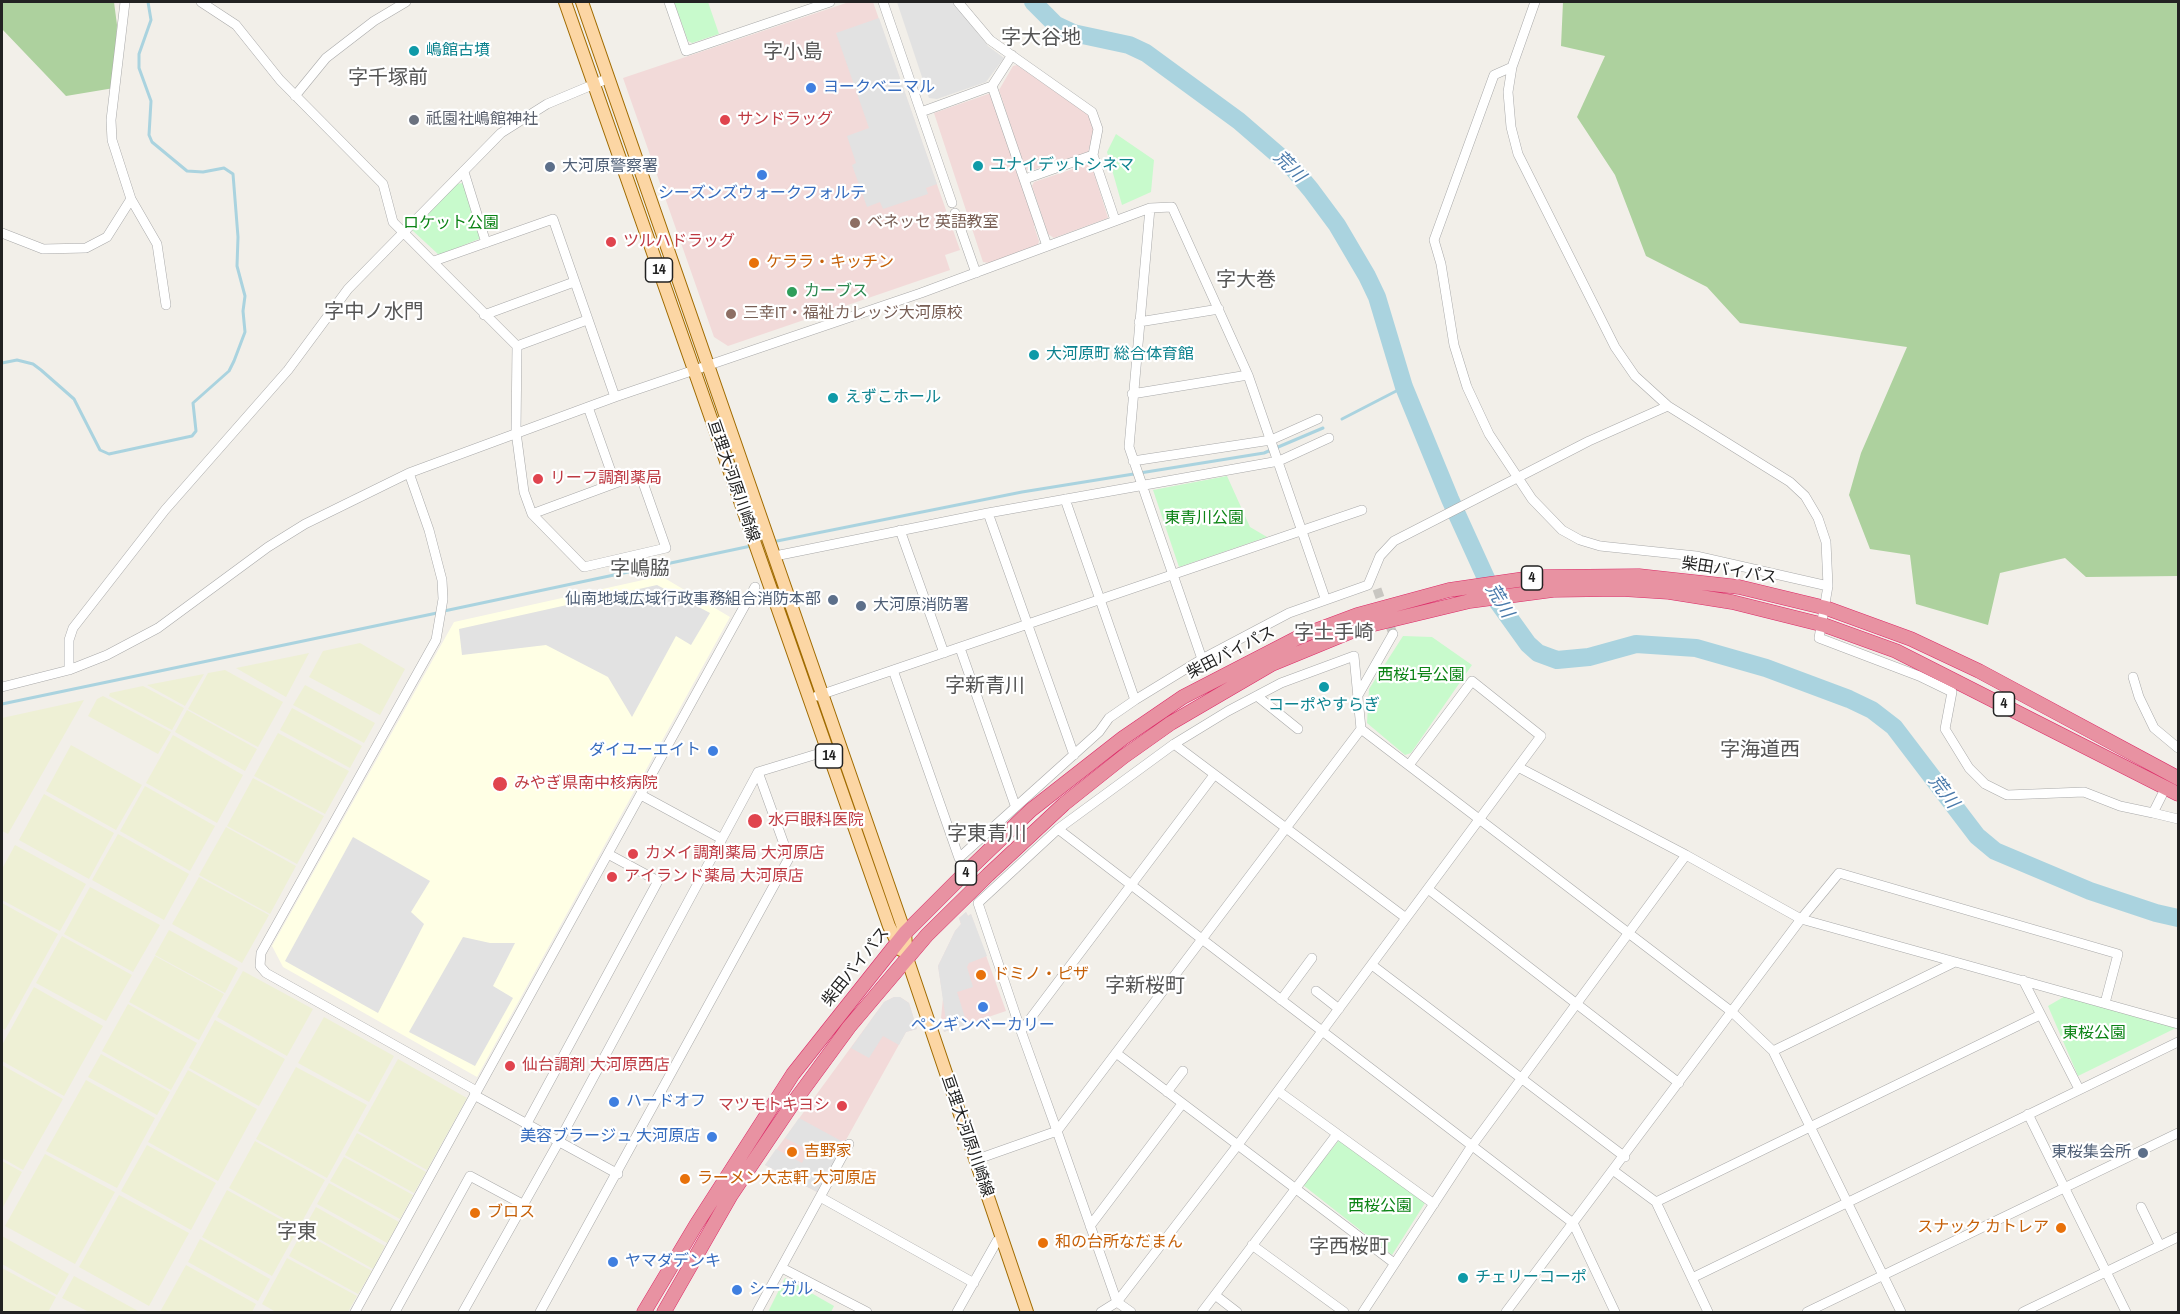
<!DOCTYPE html>
<meta charset="utf-8">
<style>
body{margin:0}
#map{position:relative;width:2180px;height:1314px;overflow:hidden;background:#f2efe9;font-family:"Archivo Narrow",sans-serif}
canvas{display:block}
.frame{position:absolute;inset:0;border:3px solid #222;pointer-events:none}
</style>
<div id="map">
<canvas width="2180" height="1314"></canvas>
<div class="frame"></div>
</div>
<script>
const ctx = document.querySelector('canvas').getContext('2d');
ctx.lineJoin = 'round';
function fill(path, color) { ctx.fillStyle = color; ctx.fill(path, 'evenodd'); }
const poly = rows => new Path2D(rows.map(r => 'M' + r).join(''));
function strokePath(path, color, width, dash) { ctx.strokeStyle = color; ctx.lineWidth = width; ctx.lineCap = dash ? 'butt' : 'round'; ctx.setLineDash(dash || []); ctx.stroke(path); }
function label(font, color, halo, rows, align = 'center') {
  ctx.font = font + ' "Archivo Narrow","Noto Sans JP",sans-serif'; ctx.lineWidth = 4.5; ctx.setLineDash([]); ctx.textBaseline = 'middle'; ctx.strokeStyle = halo; ctx.fillStyle = color; for (const [text, x, y, turn = 0] of rows) {
    ctx.save(); ctx.translate(x, y); ctx.rotate((+turn || 0) * Math.PI / 180); ctx.textAlign = isNaN(turn) ? turn : align; if (halo) ctx.strokeText(text, 0, 0); ctx.fillText(text, 0, 0); ctx.restore();
  }
}
fill(poly([
 [849,2,873,2,960,250,945,255,950,270,728,346,714,337,623,78],
 [1017,65,1089,115,1094,132,1088,152,1030,171,1025,169,999,90,1013,66],
 [991,93,1037,224,1034,226,1039,241,1038,245,989,263,983,262,934,113],
 [1091,163,1108,218,1054,238,1048,234,1032,186,1034,182],
 [966,912,968,916,971,914,1006,1011,944,1032,941,1018,943,998,938,966,955,931,961,924,959,918],
 [894,997,900,997,909,1003,917,1029,906,1032,817,1192,765,1165,884,1002]
]), '#f2dad9');
fill(poly([
 [661,576,730,617,477,1077,283,967,272,946,454,622]
]), '#ffffe5');
fill(poly([
 [360,643,405,669,380,715,309,677,323,651],
 [309,653,286,697,236,668],
 [225,670,283,702,258,747,188,709,208,673],
 [204,674,185,706,147,685],
 [305,685,375,723,364,743,293,705],
 [143,686,184,708,172,730,109,696,110,693],
 [103,696,171,732,158,754,88,716,97,699],
 [84,700,8,834,2,831,2,718],
 [292,708,362,746,350,768,280,730],
 [187,710,257,749,245,771,175,732],
 [278,733,349,771,325,814,254,776],
 [173,735,243,775,217,823,146,783],
 [71,745,142,785,116,830,46,791],
 [253,778,324,816,297,864,227,826],
 [145,786,215,826,190,871,120,831],
 [44,794,114,833,89,879,19,840],
 [226,827,296,866,270,914,199,875],
 [118,834,189,874,164,920,92,880],
 [15,845,86,884,60,931,2,900,2,869],
 [199,877,269,915,242,963,172,924],
 [90,887,160,925,133,972,64,934],
 [2,903,58,934,5,1030,2,1028],
 [169,930,238,968,225,993,155,955],
 [62,936,132,975,106,1021,36,983],
 [155,956,224,994,199,1040,129,1002],
 [243,971,313,1009,287,1056,217,1017],
 [34,987,103,1026,64,1096,2,1061,2,1045],
 [128,1004,197,1043,171,1090,102,1051],
 [324,1017,394,1056,369,1102,298,1063],
 [215,1020,285,1059,259,1106,189,1068],
 [101,1054,170,1092,157,1115,88,1077],
 [398,1059,467,1098,427,1170,358,1131],
 [2,1065,63,1099,23,1170,2,1158],
 [296,1067,367,1105,327,1178,256,1139],
 [188,1070,257,1109,218,1181,148,1142],
 [86,1080,155,1118,117,1188,46,1151],
 [357,1133,426,1172,414,1193,345,1155],
 [255,1141,325,1180,299,1227,229,1188],
 [147,1145,216,1183,191,1230,121,1191],
 [45,1154,115,1192,75,1264,5,1226],
 [344,1157,413,1195,400,1219,330,1181],
 [2,1161,22,1172,2,1209],
 [329,1183,399,1222,387,1243,317,1204],
 [227,1190,298,1229,272,1276,202,1237],
 [119,1195,189,1233,149,1306,79,1267],
 [316,1207,385,1246,373,1269,303,1230],
 [302,1232,372,1271,358,1294,289,1256],
 [2,1236,69,1274,57,1295,2,1264],
 [200,1239,270,1279,258,1301,188,1262],
 [287,1258,357,1296,348,1312,276,1312,262,1304],
 [186,1265,256,1304,252,1312,160,1312],
 [2,1268,56,1297,48,1312,2,1312],
 [74,1276,140,1312,89,1312,62,1298]
]), '#eef0d5');
fill(poly([
 [2,2,114,2,117,25,114,88,66,96,2,29],
 [1563,2,2178,2,2178,576,2086,577,2065,558,2000,573,1988,625,1916,604,1910,555,1870,549,1849,495,1861,453,1907,347,1740,323,1707,287,1646,256,1615,175,1577,117,1605,56,1561,46]
]), '#add19e');
fill(poly([
 [674,2,708,2,719,34,692,43,688,41],
 [1116,134,1154,160,1151,192,1122,205,1107,152],
 [463,183,481,233,479,239,439,255,412,230,457,184],
 [1227,476,1250,527,1267,537,1179,567,1153,490],
 [1403,636,1432,637,1472,665,1411,753,1405,755,1367,723,1369,689],
 [2067,995,2178,1027,2078,1076,2048,1006],
 [1340,1139,1425,1203,1392,1255,1303,1185],
 [785,1278,834,1306,831,1312,768,1312]
]), '#c8facc');
fill(poly([
 [897,2,953,2,988,46,1004,58,986,82,937,99,929,98],
 [879,18,937,184,926,188,928,194,883,209,880,202,867,207,852,165,856,163,847,136,869,128,836,33],
 [657,585,710,613,691,645,676,636,632,717,608,677,546,645,462,655,459,629],
 [353,837,430,881,411,912,424,924,378,1013,285,961],
 [966,912,968,916,971,914,987,956,969,963,967,967,973,987,957,992,967,1024,944,1032,942,1022,946,1021,938,966,955,931,961,924,959,918],
 [463,937,490,943,515,943,493,986,513,998,475,1066,409,1032],
 [894,997,900,997,909,1003,917,1029,906,1032,899,1045,883,1036,869,1058,851,1048,884,1002],
 [799,1118,845,1143,817,1192,765,1165,776,1149,802,1163,808,1150,785,1138]
]), '#e2e2e2');
strokePath(poly([
 [2,363,17,360,33,364,41,370,74,399,100,450,109,454,192,436,196,431,193,403,229,371,234,361,245,332,243,311,245,296,237,266,238,237,233,174,224,168,203,172,187,171,152,142,149,135,151,101,139,68,139,54,151,20,148,2],
 [1342,419,1404,387],
 [772,542,1022,492,1264,453,1323,428],
 [444,611,751,546],
 [2,704,437,613]
]), '#aad3df', 3);
strokePath(poly([
 [1033,2,1056,25,1073,33,1129,45,1146,53,1239,121,1291,166,1311,190,1337,225,1367,276,1377,297,1404,387,1450,499,1495,598,1528,644,1538,653,1557,660,1589,657,1636,644,1696,648,1766,668,1849,699,1872,710,1894,727,1977,836,1995,851,2090,891,2156,913,2178,918]
]), '#aad3df', 18);
strokePath(poly([
 [1377,589,1393,634]
]), '#c8c6c1', 9, [9, 4.5]);
const minor = poly([
 [125,2,111,120,112,140,131,199,157,244,166,305],
 [201,2,236,25,280,80,383,184,393,222,517,346,516,432,524,492,532,514,584,567,666,548,640,474,532,514],
 [669,2,686,51,830,2],
 [883,2,952,203],
 [958,2,990,40,1092,112,1098,129,1093,155,1115,220],
 [1535,2,1512,67,1508,92,1511,127,1518,154,1615,347,1635,376,1668,406,1790,482,1805,496,1818,518,1826,542,1828,586,1819,638,1919,676,1952,692,1945,729,1969,768,1985,784,2007,795,2084,792,2120,806,2153,813,2166,787],
 [1512,67,1494,75,1434,240,1441,264,1454,345,1467,387,1489,434,1532,499,1562,530,1580,540,1600,546,1696,556,1828,586],
 [992,86,1047,246],
 [295,96,326,58,374,21,406,2],
 [921,112,992,86,1012,55],
 [464,172,486,243],
 [1025,179,1093,155],
 [1150,208,1129,447,1202,659],
 [955,213,976,273],
 [2,233,43,249,86,248,107,237,131,199],
 [434,261,553,219,615,397],
 [484,315,574,282],
 [1139,322,1219,309],
 [517,346,587,320],
 [1132,394,1248,375],
 [588,407,615,483],
 [1133,461,1271,440,1318,419],
 [1065,499,1135,700],
 [988,513,1074,755],
 [900,530,944,653],
 [775,556,988,513,1279,461,1329,438],
 [960,648,1015,805],
 [69,670,69,640,73,628,165,510,288,370,348,289,501,133,547,104,609,78],
 [893,670,959,858,1099,732,1109,718,1135,700,1202,659,1289,613,1368,585,1380,556,1394,541,1589,441,1668,406],
 [2133,677,2139,697,2154,728,2178,748],
 [2,687,69,670,107,655,158,628,268,547,305,524,409,473],
 [817,696,1362,510],
 [1257,696,1298,729],
 [1357,697,1393,634],
 [1361,729,1732,1012,1773,1051,1901,1312],
 [1174,744,1406,918],
 [1518,767,1686,855,1801,919,2178,1024],
 [641,795,722,839],
 [2153,813,2178,819],
 [1058,829,1573,1223,1615,1312],
 [1428,889,1679,1083],
 [1372,965,1625,1157],
 [2023,980,2079,1089],
 [1316,991,1339,1009],
 [1281,1000,1312,958],
 [1021,1031,1214,775],
 [1773,1051,1955,962],
 [1116,1053,1394,1263],
 [1278,1091,1434,1204],
 [1167,1092,1183,1071],
 [2028,1114,2126,1312],
 [526,1125,658,881,608,854],
 [975,1160,1057,1131,1286,828,1361,729,1354,656,1281,683,1228,711,1174,744,1058,829,978,903,1021,1031,1057,1131,1117,1302,1131,1312],
 [1614,1171,1656,1202,1708,1312],
 [618,1174,476,1096,473,1089,266,973,260,966,261,953,436,640,443,599,442,580,429,530,409,473,615,397,921,293,1150,208,1172,207,1248,375,1325,598],
 [820,1197,974,1283],
 [1656,1202,2040,1015],
 [2141,1207,2160,1246],
 [1090,1226,1182,1104],
 [1252,1245,1344,1312],
 [782,1268,867,1312],
 [1692,1278,2178,1042],
 [1215,1295,1237,1312],
 [355,1312,755,587],
 [395,1312,470,1176,524,1205],
 [463,1312,558,1143,758,772,827,751],
 [540,1312,789,858,758,772],
 [757,1312,849,1144],
 [957,1312,997,1241,1002,1239],
 [1101,1312,1117,1302,1237,1146,1541,736,1472,681,1409,765],
 [1202,1312,1337,1134],
 [1363,1312,1471,1147,1686,855],
 [1506,1312,1801,919,1839,873,2118,954,2105,1003],
 [1807,1312,2178,1133],
 [2023,1312,2178,1237]
]);
const major = poly([
 [565,2,889,926,901,950],
 [582,2,905,933,907,958,1027,1312]
]);
const highway = poly([
 [644,1312,696,1225,793,1074,905,933,959,879,1031,810,1123,738,1183,697,1301,636,1357,615,1449,590,1538,577,1639,576,1739,587,1826,608,1911,639,1979,671,2178,778],
 [664,1312,731,1195,791,1106,849,1027,927,935,988,875,1064,804,1123,757,1171,723,1272,664,1362,627,1470,601,1553,590,1621,589,1669,592,1732,602,1824,625,1896,651,2178,794]
]);
strokePath(minor, '#a9a9a9', 10);
strokePath(major, '#a06b00', 14);
strokePath(highway, '#dc2a67', 15);
strokePath(minor, '#fff', 9);
strokePath(major, '#fcd6a4', 12);
strokePath(highway, '#e892a2', 14);
for (const [x, y, r, color] of [
 [414,51,6,"#0f9aa8"],
 [811,88,6,"#3f7fe0"],
 [414,120,6,"#6b7280"],
 [725,120,6,"#e0444e"],
 [978,166,6,"#0f9aa8"],
 [550,167,6,"#5c6f8a"],
 [762,175,6,"#3f7fe0"],
 [855,223,6,"#8d6e63"],
 [611,242,6,"#e0444e"],
 [754,263,6,"#e8710a"],
 [792,292,6,"#2e9e5b"],
 [731,314,6,"#8d6e63"],
 [1034,355,6,"#0f9aa8"],
 [833,398,6,"#0f9aa8"],
 [538,479,6,"#e0444e"],
 [833,600,6,"#5c6f8a"],
 [861,606,6,"#5c6f8a"],
 [1324,687,6,"#0f9aa8"],
 [713,751,6,"#3f7fe0"],
 [500,784,8,"#e0444e"],
 [755,821,8,"#e0444e"],
 [633,854,6,"#e0444e"],
 [612,877,6,"#e0444e"],
 [981,975,6,"#e8710a"],
 [983,1007,6,"#3f7fe0"],
 [510,1066,6,"#e0444e"],
 [614,1102,6,"#3f7fe0"],
 [842,1106,6,"#e0444e"],
 [712,1137,6,"#3f7fe0"],
 [792,1152,6,"#e8710a"],
 [2143,1153,6,"#5c6f8a"],
 [685,1179,6,"#e8710a"],
 [475,1213,6,"#e8710a"],
 [2061,1228,6,"#e8710a"],
 [1043,1243,6,"#e8710a"],
 [613,1262,6,"#3f7fe0"],
 [1463,1278,6,"#0f9aa8"],
 [737,1290,6,"#3f7fe0"]
]) { const dot = new Path2D(); dot.arc(x, y, r, 0, 2 * Math.PI); ctx.fillStyle = color; ctx.fill(dot); strokePath(dot, '#fff', 2); }
for (const [x, y, w] of [
 [659,270,27],
 [1532,578,21],
 [2004,704,21],
 [829,756,27],
 [966,873,21]
]) { const box = new Path2D(); box.roundRect(x - w / 2, y - 12, w, 24, 4.5); ctx.fillStyle = '#fff'; ctx.fill(box); strokePath(box, '#222', 1.5); }
label('bold 15px', '#222', null, [
 ["14",659,270],
 ["4",1532,578],
 ["4",2004,704],
 ["14",829,756],
 ["4",966,873]
]);
label('16px', '#0d838f', '#fff', [
 ["嶋館古墳",426,51],
 ["ユナイデットシネマ",990,166],
 ["大河原町 総合体育館",1046,355],
 ["えずこホール",845,398],
 ["コーポやすらぎ",1324,706,"center"],
 ["チェリーコーポ",1475,1278]
], 'left');
label('16px', '#366cbe', '#fff', [
 ["ヨークベニマル",823,88],
 ["シーズンズウォークフォルテ",762,194,"center"],
 ["ダイユーエイト",701,751,"right"],
 ["ペンギンベーカリー",983,1026,"center"],
 ["ハードオフ",626,1102],
 ["美容ブラージュ 大河原店",700,1137,"right"],
 ["ヤマダデンキ",625,1262],
 ["シーガル",749,1290]
], 'left');
label('16px', '#5b616d', '#fff', [
 ["祇園社嶋館神社",426,120]
], 'left');
label('16px', '#be3a42', '#fff', [
 ["サンドラッグ",737,120],
 ["ツルハドラッグ",623,242],
 ["リーフ調剤薬局",550,479],
 ["みやぎ県南中核病院",514,784],
 ["水戸眼科医院",768,821],
 ["カメイ調剤薬局 大河原店",645,854],
 ["アイランド薬局 大河原店",624,877],
 ["仙台調剤 大河原西店",522,1066],
 ["マツモトキヨシ",830,1106,"right"]
], 'left');
label('16px', '#4e5e75', '#fff', [
 ["大河原警察署",562,167],
 ["仙南地域広域行政事務組合消防本部",821,600,"right"],
 ["大河原消防署",873,606],
 ["東桜集会所",2131,1153,"right"]
], 'left');
label('16px', '#785e54', '#fff', [
 ["ベネッセ 英語教室",867,223],
 ["三幸IT・福祉カレッジ大河原校",743,314]
], 'left');
label('16px', '#0c8416', '#fff', [
 ["ロケット公園",451,224],
 ["東青川公園",1204,519],
 ["西桜1号公園",1421,676],
 ["東桜公園",2094,1034],
 ["西桜公園",1380,1207]
]);
label('16px', '#c56008', '#fff', [
 ["ケララ・キッチン",766,263],
 ["ドミノ・ピザ",993,975],
 ["吉野家",804,1152],
 ["ラーメン大志軒 大河原店",697,1179],
 ["ブロス",487,1213],
 ["スナック カトレア",2049,1228,"right"],
 ["和の台所なだまん",1055,1243]
], 'left');
label('16px', '#27864d', '#fff', [
 ["カーブス",804,292]
], 'left');
label('16px', '#222', '#fff', [
 ["亘理大河原川崎線",733,481,71],
 ["柴田バイパス",1729,571,9],
 ["柴田バイパス",1231,653,-27],
 ["柴田バイパス",856,967,-51],
 ["亘理大河原川崎線",967,1136,71]
]);
label('italic 18px', '#4a7aab', '#fff', [
 ["荒川",1289,167,45],
 ["荒川",1499,601,59],
 ["荒川",1943,792,53]
]);
label('20px', '#555', '#fff', [
 ["字大谷地",1041,39],
 ["字小島",793,53],
 ["字千塚前",388,79],
 ["字大巻",1246,281],
 ["字中ノ水門",374,313],
 ["字嶋脇",640,570],
 ["字土手崎",1334,634],
 ["字新青川",985,687],
 ["字海道西",1760,751],
 ["字東青川",987,835],
 ["字新桜町",1145,987],
 ["字東",297,1233],
 ["字西桜町",1349,1248]
]);
</script>
